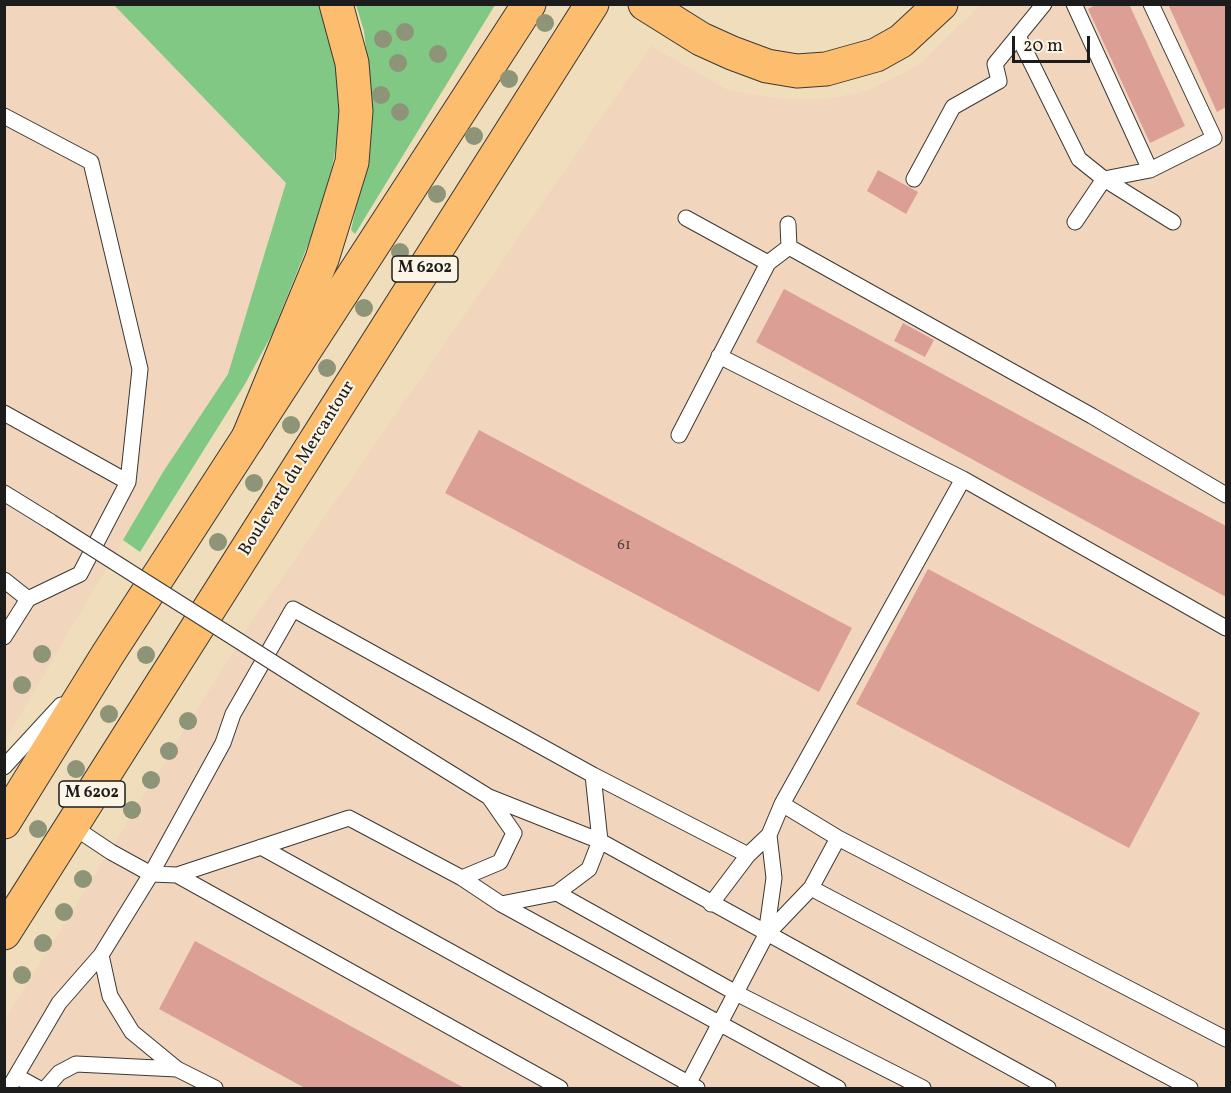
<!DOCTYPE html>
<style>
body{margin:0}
#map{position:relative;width:1231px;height:1093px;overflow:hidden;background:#efddbb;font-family:Vollkorn,serif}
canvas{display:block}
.frame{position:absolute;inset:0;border:6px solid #1c1c1c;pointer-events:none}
.scale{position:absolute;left:1012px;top:36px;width:78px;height:27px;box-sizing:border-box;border:3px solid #1c1c1c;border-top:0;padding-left:8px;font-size:18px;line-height:21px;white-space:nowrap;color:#1c1c1c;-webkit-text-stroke:4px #fcf5e5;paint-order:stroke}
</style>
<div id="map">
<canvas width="1231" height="1093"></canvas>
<div class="frame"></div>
<div class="scale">20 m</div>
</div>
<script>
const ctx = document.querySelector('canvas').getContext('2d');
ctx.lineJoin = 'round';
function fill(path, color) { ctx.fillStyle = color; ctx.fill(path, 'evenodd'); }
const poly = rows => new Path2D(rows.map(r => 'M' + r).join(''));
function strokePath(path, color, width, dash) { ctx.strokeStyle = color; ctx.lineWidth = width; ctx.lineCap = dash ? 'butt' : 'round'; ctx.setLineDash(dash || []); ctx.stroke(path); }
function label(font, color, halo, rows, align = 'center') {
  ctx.font = font + ' Vollkorn,serif'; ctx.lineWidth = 4.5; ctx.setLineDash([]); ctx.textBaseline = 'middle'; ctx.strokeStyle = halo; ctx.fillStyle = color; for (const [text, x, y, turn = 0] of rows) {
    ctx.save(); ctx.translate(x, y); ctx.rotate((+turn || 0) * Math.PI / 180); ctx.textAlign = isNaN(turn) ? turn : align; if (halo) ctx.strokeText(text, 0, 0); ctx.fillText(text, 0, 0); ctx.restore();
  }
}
fill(poly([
 [5,5,114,5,286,183,228,374,163,472,5,741],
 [981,5,1226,5,1226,1088,5,1088,4,1021,251,623,651,46,728,90,782,99,828,99,869,90,917,66]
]), '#f1d5bd');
fill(poly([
 [114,5,321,5,338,73,340,124,332,168,315,227,272,334,245,384,140,552,123,540,163,472,228,374,286,183],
 [356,5,495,5,355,234,351,230,368,155,371,90,364,31]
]), '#81c884');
fill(poly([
 [1097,4,1129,4,1185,126,1150,143,1088,9],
 [1168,4,1226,4,1226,107,1217,112],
 [878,170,918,192,906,214,867,191],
 [784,289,1226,526,1226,597,756,342],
 [903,323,934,340,925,357,894,341],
 [479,430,852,628,819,692,445,493],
 [928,569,1200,713,1129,848,856,704],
 [195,941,464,1088,305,1088,159,1009]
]), '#dc9f96');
const service = poly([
 [1074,4,1150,170],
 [1019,38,1079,159,1104,179,1173,222],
 [4,116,91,162,140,369,128,482,80,574,28,599,4,637],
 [914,179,953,107,999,81,995,64,1044,4],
 [686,218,768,263],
 [1075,222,1104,179,1150,170,1214,138,1151,4],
 [788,224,789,247],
 [719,356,963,479],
 [4,413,128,482],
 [679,435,768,263,789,247,1092,416,1226,495],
 [4,493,51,522],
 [4,580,28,599],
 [307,684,489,797,600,841,1048,1088],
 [4,767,61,705],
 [72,826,111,852,151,874,223,743,233,714,293,609,593,775,748,855,769,835,782,804],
 [838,838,1226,1039],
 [261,847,697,1088],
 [177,875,560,1088],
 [462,878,501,904,557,893,589,869,600,841,593,775],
 [811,888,1190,1088],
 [557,893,736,993,923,1088],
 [501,904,838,1088],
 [711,904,748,855],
 [766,935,774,878,769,835],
 [101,955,110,996,132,1032,177,1069,215,1088],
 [16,1076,38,1088],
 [9,1088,59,1003,101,955,151,874,177,875,349,818,462,878,500,862,514,833,489,797],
 [46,1088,59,1073,76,1064,177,1069],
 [686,1088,766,935,811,888,838,838,782,804,963,479,1226,628]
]);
const primary = poly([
 [4,822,108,654,529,4],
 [4,933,592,4]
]);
const motorway = poly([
 [645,4,701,39,732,53,767,66,797,71,826,69,876,55,901,41,941,4],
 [248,438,322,259,352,162,356,111,352,63,336,4]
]);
strokePath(service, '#3c3934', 17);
strokePath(primary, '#3c3934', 35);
strokePath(motorway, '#3c3934', 35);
strokePath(service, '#fff', 15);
strokePath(primary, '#fcbd6f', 33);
strokePath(motorway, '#fcbd6f', 33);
const serviceBridge = poly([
 [51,522,307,684]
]);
strokePath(serviceBridge, '#3c3934', 17, []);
strokePath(serviceBridge, '#fff', 15);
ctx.fillStyle = '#8e9477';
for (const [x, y] of [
 [545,23],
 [405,32],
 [383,39],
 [438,54],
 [398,63],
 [509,79],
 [381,95],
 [400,112],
 [474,136],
 [437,194],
 [400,252],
 [364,308],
 [327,368],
 [291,425],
 [254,483],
 [218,542],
 [42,654],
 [146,655],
 [22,685],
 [109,714],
 [188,721],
 [169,751],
 [76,769],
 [151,780],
 [132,810],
 [38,829],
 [83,879],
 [64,912],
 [43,943],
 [22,975]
]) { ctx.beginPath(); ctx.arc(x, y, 9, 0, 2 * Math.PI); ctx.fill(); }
label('15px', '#4c3d3a', null, [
 ["61",624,546]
]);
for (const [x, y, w] of [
 [425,269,66],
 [92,794,66]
]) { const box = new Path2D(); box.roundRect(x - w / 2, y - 13, w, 26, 4.5); ctx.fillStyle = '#fcf5e5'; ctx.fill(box); strokePath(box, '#1c1c1c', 1.5); }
label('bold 16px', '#1c1c1c', null, [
 ["M 6202",425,269],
 ["M 6202",92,794]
]);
label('18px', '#1c1c1c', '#fcf5e5', [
 ["Boulevard du Mercantour",298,469,-58]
]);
</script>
